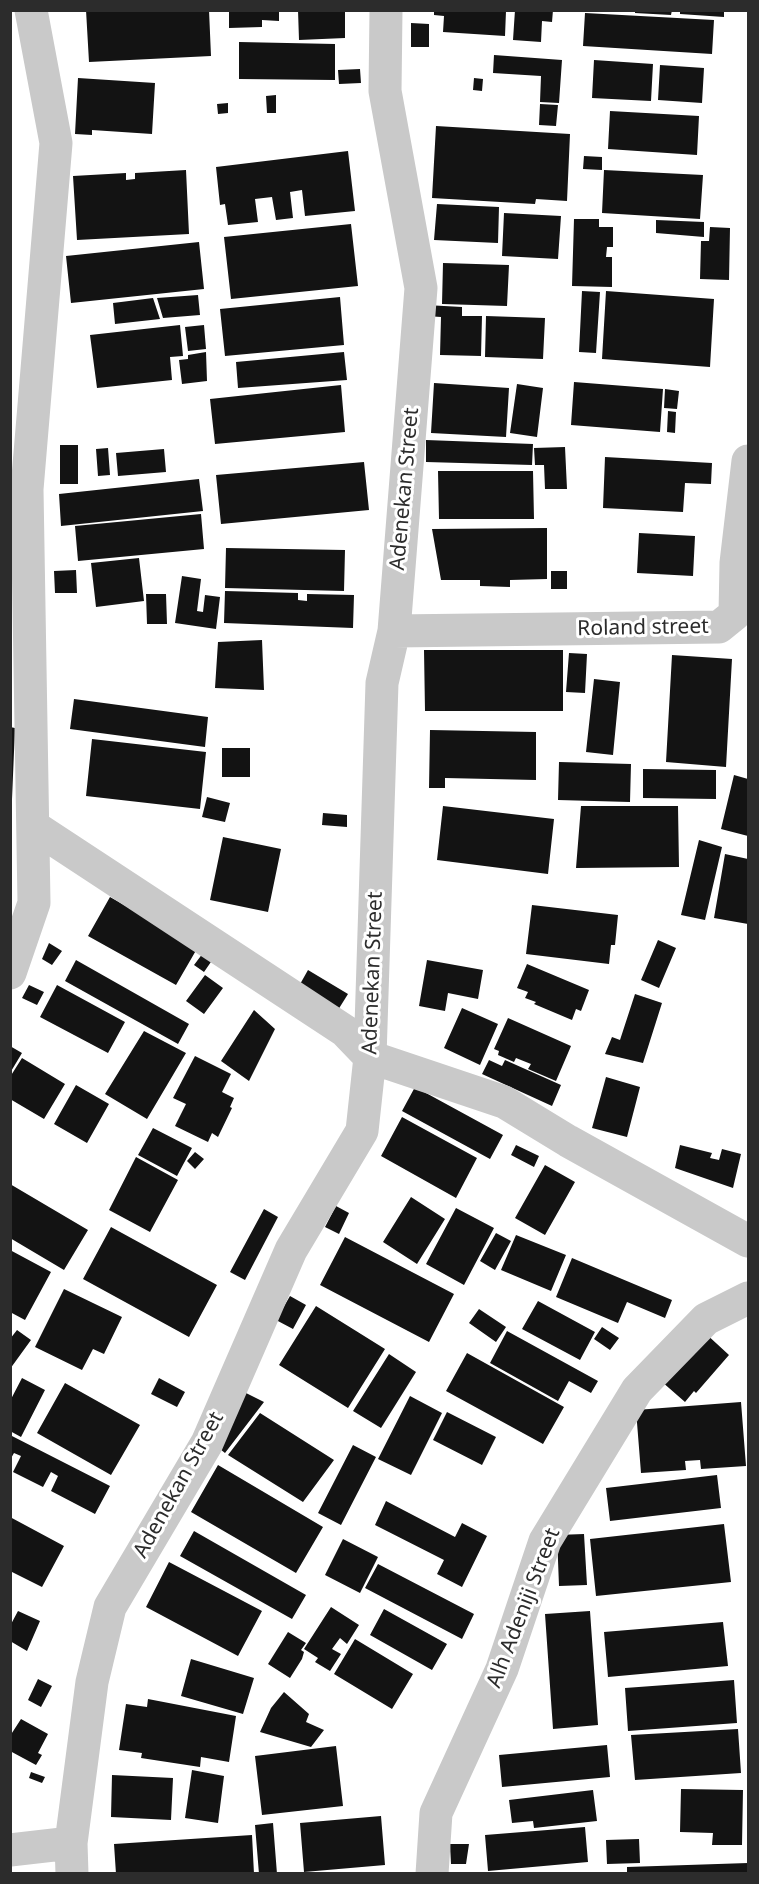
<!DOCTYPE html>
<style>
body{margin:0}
#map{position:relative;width:759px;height:1884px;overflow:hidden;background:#fff;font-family:"Noto Sans",sans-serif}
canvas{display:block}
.frame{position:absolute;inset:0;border:12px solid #2c2c2c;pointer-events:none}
</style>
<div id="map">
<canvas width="759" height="1884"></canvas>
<div class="frame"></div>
</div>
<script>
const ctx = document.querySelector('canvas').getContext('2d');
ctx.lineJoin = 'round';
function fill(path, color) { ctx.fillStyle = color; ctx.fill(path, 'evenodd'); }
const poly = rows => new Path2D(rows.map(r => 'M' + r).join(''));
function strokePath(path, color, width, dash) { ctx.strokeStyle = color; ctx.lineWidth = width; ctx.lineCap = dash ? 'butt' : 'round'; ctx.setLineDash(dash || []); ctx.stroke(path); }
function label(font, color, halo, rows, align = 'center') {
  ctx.font = font + ' "Noto Sans",sans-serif'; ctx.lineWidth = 6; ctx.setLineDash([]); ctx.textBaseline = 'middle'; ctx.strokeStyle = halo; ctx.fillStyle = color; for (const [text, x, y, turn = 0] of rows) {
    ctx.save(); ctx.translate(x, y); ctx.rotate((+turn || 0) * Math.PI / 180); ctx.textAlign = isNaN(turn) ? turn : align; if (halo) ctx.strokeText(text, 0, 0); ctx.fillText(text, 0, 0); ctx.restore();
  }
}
fill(poly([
 [86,10,209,10,211,56,89,62],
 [229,10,279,10,279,21,262,20,262,27,229,28],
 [298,10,345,10,345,38,299,40],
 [434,10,506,11,505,36,443,32,444,16,434,15],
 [515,10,553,10,552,22,542,21,541,42,513,40],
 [635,10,672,10,671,15,635,13],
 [680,10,724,10,724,17,680,14],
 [585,13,714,20,712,54,583,46],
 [411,23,429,24,429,47,411,47],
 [239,42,335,44,335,80,239,79],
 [494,55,562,60,559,103,540,102,541,76,493,73],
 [594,60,653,64,651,101,592,98],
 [660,65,704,68,702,103,658,100],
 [360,69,361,83,339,84,338,70],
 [78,78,155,83,152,134,92,130,92,135,75,134],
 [474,78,483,79,482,91,473,90],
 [276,95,276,113,267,113,266,96],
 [228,103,228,113,218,114,217,104],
 [540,104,558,105,556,126,539,125],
 [610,111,699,116,697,155,608,149],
 [436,126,570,134,567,201,536,199,535,204,432,198],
 [348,151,355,211,305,216,302,190,290,192,293,218,276,220,272,197,255,199,258,222,228,225,225,204,220,205,216,167],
 [584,156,602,157,602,170,583,169],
 [186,170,189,234,77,240,73,176,126,173,126,180,135,179,135,173],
 [604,170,703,175,700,219,602,213],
 [437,204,499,207,498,243,434,240],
 [504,213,561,216,558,259,502,256],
 [574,219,599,219,599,227,613,227,613,247,607,247,606,257,612,257,612,287,572,286],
 [656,220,704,222,704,237,656,233],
 [351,224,358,286,231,299,224,237],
 [710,227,730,228,729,280,700,279,701,241,709,241],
 [199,242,204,289,71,303,66,256],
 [443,263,509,265,507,306,442,304],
 [582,291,600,292,596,353,579,352],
 [606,291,714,299,710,367,602,359],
 [198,295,200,315,163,318,157,298],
 [340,297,344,345,225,356,220,309],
 [153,298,160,319,115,324,113,303],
 [426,305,462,307,462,316,482,316,481,356,440,355,441,317,426,316],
 [486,316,545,318,543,359,485,357],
 [180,325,183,356,170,357,172,380,97,388,90,335],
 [204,325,206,349,188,351,185,327],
 [206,352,207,381,182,384,179,360,188,359,188,355],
 [344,352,347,380,238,388,236,362],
 [574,382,663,389,660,432,571,425],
 [434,383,509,388,506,437,431,433],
 [517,384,543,388,537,437,510,433],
 [341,385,345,432,215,444,210,399],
 [665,389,679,391,677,409,664,408],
 [668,411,676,412,675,433,667,432],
 [426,440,533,444,532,465,426,462],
 [60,445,78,445,78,484,60,484],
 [565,447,567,489,545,489,544,465,535,465,534,448],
 [108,448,110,475,98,476,96,449],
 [164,449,166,472,118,476,116,453],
 [605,457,712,463,711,484,685,483,683,512,603,508],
 [364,462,369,510,221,524,216,475],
 [438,471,533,471,534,519,439,519],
 [199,479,203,511,61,526,59,494],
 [201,514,204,549,78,561,75,526],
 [547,528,547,579,510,580,510,587,480,586,480,580,441,580,432,529],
 [639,533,695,536,693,576,637,573],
 [226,548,345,550,344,591,225,588],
 [139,558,144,601,96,607,91,563],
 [76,570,77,593,55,593,54,571],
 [551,571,567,571,567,589,551,589],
 [182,576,201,579,197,611,203,612,205,595,220,597,216,629,175,623],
 [225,591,298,593,298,600,307,601,307,594,354,595,353,628,224,623],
 [146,594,166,594,167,624,147,624],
 [262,640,264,690,215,688,218,642],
 [424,650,563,650,563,711,425,711],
 [569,653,587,654,585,693,566,692],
 [672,655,732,659,726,767,666,762],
 [594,679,620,682,613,755,586,752],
 [74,699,208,717,205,747,70,729],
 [10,727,15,728,12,799,10,799],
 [430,730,536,732,536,780,445,778,445,788,429,788],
 [92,739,206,752,200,809,86,796],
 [222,748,250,748,250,777,222,777],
 [559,762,631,764,630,802,558,800],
 [643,769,716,770,716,799,643,798],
 [734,775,748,779,748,836,721,829],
 [207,797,230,803,225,822,202,817],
 [443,806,554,819,548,874,437,860],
 [581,806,678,806,679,867,576,868],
 [323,813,347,815,347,827,322,825],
 [223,837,281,849,268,912,210,900],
 [699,840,722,847,705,920,681,915],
 [725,854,748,859,748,924,714,918],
 [110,897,198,947,176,985,88,936],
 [532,905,618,915,615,945,611,945,609,964,526,954],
 [658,940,676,948,659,988,641,980],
 [49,943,62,951,52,965,42,959],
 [203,953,213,959,204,972,194,965],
 [76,960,189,1024,178,1044,65,981],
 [427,960,483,970,478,999,448,993,445,1011,419,1006],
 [527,964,589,990,581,1011,576,1009,572,1020,534,1004,536,1002,525,998,528,992,517,988],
 [308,970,348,994,338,1010,299,986],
 [205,975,223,988,204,1014,186,1001],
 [29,985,44,992,37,1005,22,998],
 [57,985,125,1022,108,1053,40,1017],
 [635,994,662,1003,643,1063,605,1054,612,1037,620,1040],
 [462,1008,498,1024,480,1065,444,1048],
 [254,1010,275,1029,249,1081,221,1061],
 [508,1018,571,1046,556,1081,528,1069,531,1064,516,1058,514,1062,498,1055,499,1051,494,1049],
 [144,1031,186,1053,147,1119,105,1094],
 [10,1046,22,1053,10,1073],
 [195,1056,231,1074,222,1092,234,1098,230,1107,232,1108,218,1137,212,1133,208,1142,175,1126,186,1104,173,1098],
 [22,1058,65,1084,44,1119,10,1099,10,1077],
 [489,1060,502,1066,505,1060,561,1085,552,1106,482,1074],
 [606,1077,640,1087,627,1137,592,1128],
 [76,1085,109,1104,87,1143,54,1124],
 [415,1087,503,1135,490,1159,402,1111],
 [402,1117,477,1158,456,1198,381,1156],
 [153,1128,192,1148,177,1176,138,1155],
 [516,1145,539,1156,534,1167,511,1155],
 [680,1145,712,1153,710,1158,719,1160,722,1149,741,1154,733,1188,675,1168],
 [195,1152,204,1159,195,1169,187,1161],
 [136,1157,178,1180,150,1232,109,1210],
 [545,1165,575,1182,545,1235,515,1218],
 [10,1184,88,1230,64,1270,10,1238],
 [411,1197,445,1219,417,1264,383,1242],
 [336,1206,349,1213,339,1234,325,1227],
 [456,1208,494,1228,464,1285,426,1264],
 [264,1209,278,1217,245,1280,230,1272],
 [111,1227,217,1285,189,1337,83,1279],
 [496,1233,511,1241,495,1270,480,1261],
 [516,1235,566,1255,551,1291,501,1270],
 [345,1237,454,1294,429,1342,320,1285],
 [10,1250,51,1272,25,1320,10,1312],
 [572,1258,672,1300,665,1318,627,1302,618,1323,556,1297],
 [64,1289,122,1317,104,1354,93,1349,82,1370,35,1347],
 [290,1296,306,1305,293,1329,276,1320],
 [538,1301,595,1332,580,1360,522,1329],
 [316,1306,385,1349,348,1408,279,1365],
 [479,1309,506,1327,496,1342,469,1323],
 [602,1327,619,1338,610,1350,594,1339],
 [17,1330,31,1340,10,1369,10,1339],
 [507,1331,598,1381,591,1393,569,1381,558,1401,490,1363],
 [704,1332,729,1355,696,1393,694,1391,685,1402,661,1381],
 [467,1353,564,1407,543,1444,446,1391],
 [389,1354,416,1372,381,1428,353,1411],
 [22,1378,45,1390,21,1437,10,1431,10,1401],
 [159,1378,185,1392,177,1407,151,1394],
 [65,1383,140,1425,111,1475,37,1433],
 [244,1392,264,1402,225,1453,211,1442],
 [410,1396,442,1413,411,1475,378,1459],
 [741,1402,746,1466,701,1469,700,1460,685,1461,686,1470,641,1473,636,1410],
 [447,1412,496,1437,482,1465,433,1440],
 [260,1413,334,1460,303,1502,228,1455],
 [10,1435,110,1486,95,1514,51,1491,58,1476,51,1472,43,1487,13,1472,21,1456,14,1453,10,1460],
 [353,1445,376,1457,341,1525,318,1513],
 [218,1465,323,1527,296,1573,191,1512],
 [717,1475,721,1508,610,1521,606,1488],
 [386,1501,455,1537,462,1523,487,1536,462,1587,437,1574,444,1560,375,1525],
 [10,1517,64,1546,42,1587,10,1571],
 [724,1524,731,1582,596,1596,590,1539],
 [194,1531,306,1595,292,1619,180,1556],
 [584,1534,587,1585,559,1586,557,1535],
 [343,1539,378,1557,360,1593,325,1575],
 [169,1562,262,1611,238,1656,146,1607],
 [378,1564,474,1614,462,1639,365,1588],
 [331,1607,359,1625,347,1644,340,1638,332,1649,341,1654,330,1671,315,1662,318,1658,304,1649],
 [384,1609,447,1644,432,1670,370,1635],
 [18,1611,40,1621,27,1651,10,1641,10,1626],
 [590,1611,598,1725,553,1729,545,1614],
 [723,1622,728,1666,608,1677,604,1632],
 [288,1632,306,1643,301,1650,304,1652,302,1659,290,1678,268,1664],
 [355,1639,413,1674,392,1709,334,1674],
 [191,1659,254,1678,243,1714,181,1696],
 [38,1679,52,1686,41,1707,28,1700],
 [734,1680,737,1723,628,1731,625,1688],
 [284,1692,309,1714,306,1722,324,1730,311,1747,260,1732,271,1708],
 [148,1699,236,1716,229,1762,201,1757,200,1767,141,1758,142,1753,119,1750,126,1704,147,1707],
 [21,1719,48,1734,38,1753,42,1755,36,1765,10,1751,10,1736],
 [738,1729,741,1773,635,1780,631,1735],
 [607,1745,610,1777,502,1787,499,1755],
 [336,1746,343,1806,262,1815,255,1756],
 [192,1770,224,1776,218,1823,185,1818],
 [31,1772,45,1777,42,1783,29,1778],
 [112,1775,173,1778,171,1820,111,1817],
 [681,1789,743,1790,742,1845,712,1845,713,1833,680,1832],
 [593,1790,597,1821,534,1828,533,1821,512,1823,509,1800],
 [381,1816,385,1865,304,1872,300,1823],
 [273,1823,277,1874,259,1874,255,1825],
 [585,1827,588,1862,488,1871,485,1835],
 [252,1835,254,1874,116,1874,114,1844],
 [639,1839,640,1863,607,1864,606,1840],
 [450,1844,469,1844,466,1864,451,1864],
 [748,1863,748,1874,627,1874,627,1867]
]), '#131313');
strokePath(poly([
 [394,631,719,627,735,614,736,563,748,461],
 [33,826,345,1031,370,1057,504,1102,568,1141,748,1241],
 [10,973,34,903,27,489,56,143,31,10],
 [10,1850,71,1843],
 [72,1874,71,1843,92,1682,110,1607,207,1443,291,1250,362,1131,370,1057,382,683,394,631,421,288,385,91,386,10],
 [432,1874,436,1813,502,1669,545,1541,637,1390,706,1319,748,1298]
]), '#c9c9c9', 33);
label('21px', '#2c2c2c', '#fff', [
 ["Adenekan Street",405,489,-85],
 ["Roland street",643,628,-1],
 ["Adenekan Street",373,973,-88],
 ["Adenekan Street",179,1485,-61],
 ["Alh Adeniji Street",524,1608,-69]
]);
</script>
